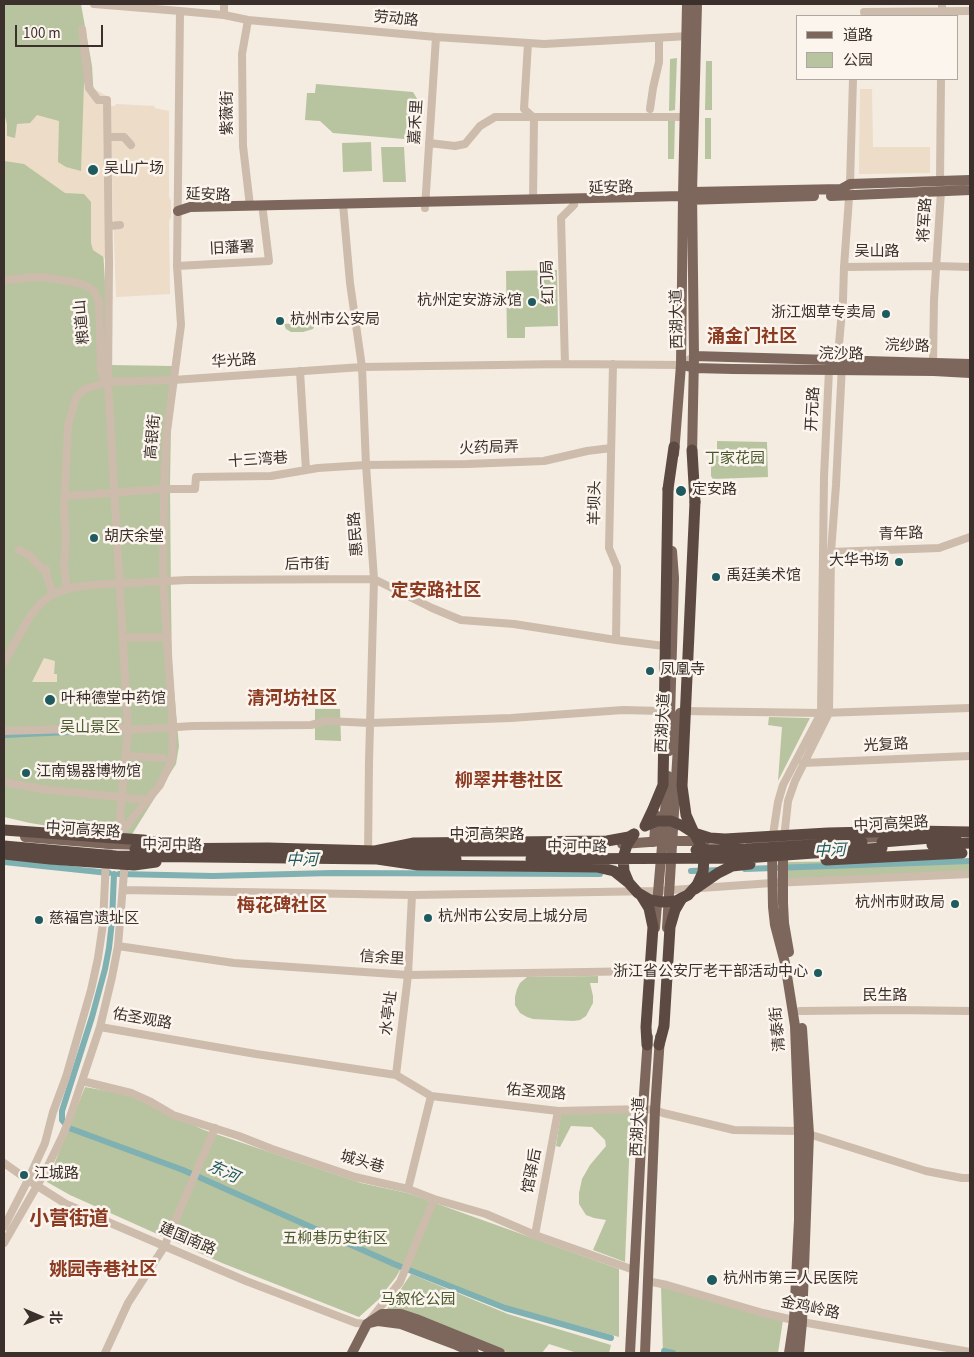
<!DOCTYPE html>
<meta charset="utf-8">
<style>
body{margin:0}
#map{position:relative;width:974px;height:1357px;overflow:hidden;background:#f4ebe1;font-family:"Source Sans 3","Noto Sans SC",sans-serif}
canvas{display:block}
.frame{position:absolute;inset:0;border:5px solid #3b302b;pointer-events:none}
.legend{position:absolute;left:796px;top:15px;width:162px;height:65px;box-sizing:border-box;background:#fbf5ee;border:1px solid #aea6a0;margin:0;padding:6px 9px;list-style:none;font-size:15px;color:#3b302b}
.legend li{display:flex;align-items:center;gap:10px;height:25px}
.legend b{width:25px;border:1px solid #aea6a0}
.north{position:absolute;left:15px;top:1292px;width:50px;height:50px;-webkit-text-stroke:4px #fbf5ee;paint-order:stroke;rotate:91deg;font-size:14px;font-weight:700;line-height:20px;text-align:center;color:#3b302b}
.north::after{content:'';display:block;margin:auto;width:18px;height:22px;background:#3b302b;clip-path:polygon(50% 0,100% 100%,50% 72%,0 100%)}
.scale{position:absolute;left:15px;top:25px;width:88px;height:22px;box-sizing:border-box;border:2px solid #3b302b;border-top:0;padding-left:6px;font-size:15px;line-height:18px;white-space:nowrap;color:#3b302b;-webkit-text-stroke:4px #fbf5ee;paint-order:stroke}
</style>
<div id="map">
<canvas width="974" height="1357"></canvas>
<div class="frame"></div>
<ul class="legend">
<li><b style="height:6px;background:#7d675c"></b>道路</li>
<li><b style="height:14px;background:#b8c4a0"></b>公园</li>
</ul>
<div class="north">北</div>
<div class="scale">100 m</div>
</div>
<script>
const ctx = document.querySelector('canvas').getContext('2d');
ctx.lineJoin = 'round';
function fill(path, color) { ctx.fillStyle = color; ctx.fill(path, 'evenodd'); }
const poly = rows => new Path2D(rows.map(r => 'M' + r).join(''));
function strokePath(path, color, width, dash) { ctx.strokeStyle = color; ctx.lineWidth = width; ctx.lineCap = dash ? 'butt' : 'round'; ctx.setLineDash(dash || []); ctx.stroke(path); }
function label(font, color, halo, rows, align = 'center') {
  ctx.font = font + ' "Source Sans 3","Noto Sans SC",sans-serif'; ctx.lineWidth = 5; ctx.setLineDash([]); ctx.textBaseline = 'middle'; ctx.strokeStyle = halo; ctx.fillStyle = color; for (const [text, x, y, turn = 0] of rows) {
    ctx.save(); ctx.translate(x, y); ctx.rotate((+turn || 0) * Math.PI / 180); ctx.textAlign = isNaN(turn) ? turn : align; if (halo) ctx.strokeText(text, 0, 0); ctx.fillText(text, 0, 0); ctx.restore();
  }
}
fill(poly([
 [4,4,81,4,92,66,110,365,172,366,170,485,171,599,172,667,179,746,176,764,129,839,30,823,4,817],
 [677,58,675,110,669,111,670,59],
 [706,61,712,61,712,110,705,110],
 [316,84,413,92,416,97,420,104,421,116,412,134,404,139,333,133,320,121,305,120,307,93,315,93],
 [705,118,711,118,711,159,705,159],
 [675,119,674,159,668,159,668,120],
 [371,142,372,171,343,172,342,143],
 [381,147,404,147,406,182,383,182],
 [557,270,558,326,525,327,525,338,507,338,506,271],
 [316,322,313,329,303,332,291,332,286,329,284,324],
 [717,441,767,442,768,477,713,479,711,476,711,453,717,454],
 [315,709,340,709,341,741,315,740],
 [769,717,810,718,778,781,782,727,768,725],
 [970,860,970,874,782,883,784,862],
 [598,976,598,983,590,983,593,996,593,1003,586,1016,580,1020,573,1021,533,1019,527,1017,520,1013,515,1005,515,997,517,989,520,983,527,977],
 [85,1087,129,1095,204,1130,361,1183,407,1193,619,1269,619,1337,503,1305,403,1265,396,1277,378,1300,359,1317,222,1263,70,1195,47,1182],
 [631,1111,625,1262,593,1250,606,1220,594,1218,586,1215,579,1204,579,1193,582,1179,590,1165,606,1146,605,1140,592,1127,571,1126,560,1147,556,1146,561,1113],
 [411,1274,508,1314,611,1345,609,1353,577,1353,549,1344,542,1353,510,1353,385,1312],
 [661,1287,783,1320,778,1353,663,1353]
]), '#b8c4a0');
fill(poly([
 [84,83,110,98,110,106,115,106,116,104,155,106,154,108,169,111,169,197,171,201,171,218,169,220,170,294,116,297,110,117,111,262,93,250,91,243,91,202,84,194,65,193,24,164,4,161,4,113,7,124,7,136,15,138,17,124,30,123,37,115,59,121,58,162,66,167,81,171],
 [860,89,872,89,873,147,930,147,930,173,859,174],
 [44,658,55,661,54,674,57,674,57,682,32,682]
]), '#ecdcc8');
strokePath(poly([
 [4,735,70,732],
 [4,862,109,873],
 [745,869,970,861],
 [691,871,720,870],
 [114,874,112,921,109,948,105,969,92,1017,62,1111,62,1120,69,1128,183,1170,394,1264,505,1308,611,1338],
 [119,874,213,876,332,873,600,874],
 [664,1351,673,1353]
]), '#7fb0b2', 6);
strokePath(poly([
 [94,4,180,11,224,15,248,20,436,37,544,44,689,36],
 [864,12,970,11],
 [224,15,224,4],
 [942,16,942,4],
 [248,20,242,54,243,146,250,206],
 [82,29,89,88,98,100,107,100,109,262,108,382,128,730,120,816,123,832],
 [528,43,524,109,534,118,533,200],
 [650,109,653,88,659,62,659,39],
 [108,137,124,137,131,145],
 [429,143,455,146,465,144,480,126,495,117,684,117],
 [343,204,350,283,362,367,366,465,374,579,369,762,368,854],
 [425,208,436,37],
 [110,226,120,225],
 [177,266,269,261,263,212],
 [844,267,937,266,970,267],
 [4,280,38,277,51,278,83,284,94,291,99,302,101,370,103,377,108,382],
 [933,363,934,300,941,191,940,181,941,79],
 [565,364,561,218,574,205],
 [613,364,609,548,617,567,616,640],
 [300,371,306,470],
 [65,496,164,489,195,489,196,477,271,476,318,468,366,465,467,464,544,461,587,451,611,448],
 [19,550,29,555,42,569,46,569,46,574,53,594],
 [831,552,939,548,970,537],
 [67,590,64,564,66,538,64,511,68,425,76,397,85,389,108,382,173,380,362,367,565,364,681,365,694,356],
 [123,638,167,637],
 [4,662,29,618,40,604,53,594,69,588,91,585,187,580,374,579,432,608,461,620,514,624,616,640,664,646],
 [682,711,821,713,970,708],
 [4,731,107,728,121,728,128,730,193,726,311,725,327,721,370,723,511,718,623,710,660,711],
 [125,756,163,758],
 [803,763,970,756],
 [4,782,41,789,148,800],
 [784,839,788,801,795,781,829,713,831,552,836,485,842,365],
 [772,841,778,802,783,785,821,713,824,477,829,370,830,359,839,344,843,300,844,267,850,184,853,79],
 [123,890,412,895,658,891,772,883,970,874],
 [118,946,234,963,408,975,646,971],
 [800,1011,896,1010,970,1011],
 [100,1027,256,1054,396,1075,431,1096,558,1111,643,1109,655,1110,663,1113,734,1130,799,1131,926,1171,962,1178,970,1178],
 [396,1075,408,975,412,895],
 [82,1081,131,1093,151,1102,173,1115,239,1136,272,1149,355,1177,408,1189,434,1199,486,1214,535,1235,634,1270],
 [4,1163,28,1180,66,1204,246,1281,356,1323,367,1324,400,1282,434,1199],
 [408,1189,431,1096],
 [4,1227,28,1180,45,1143,53,1112,66,1077,91,990,98,958,103,924,106,859,110,844,115,835,123,830,160,785,172,759,173,728,163,581,164,489,166,439,181,325,177,266,180,11],
 [535,1235,558,1111],
 [4,1243,45,1172,62,1137,69,1120,100,1027,112,977,118,946,125,860],
 [647,1281,667,1285,763,1313,802,1322,970,1352],
 [105,1353,128,1303,164,1247,215,1128]
]), '#cdbbac', 8);
strokePath(poly([
 [831,196,970,190],
 [686,200,814,196],
 [178,211,190,207,683,196,692,192,841,189,850,184,970,180],
 [694,356,970,364],
 [687,366,694,368,733,369,934,371,970,373],
 [674,454,681,365,683,196,687,4],
 [692,456,694,356,692,192,697,4],
 [669,751,674,578,672,551],
 [25,837,110,844,145,845],
 [854,838,890,837],
 [654,842,656,815],
 [622,844,663,841,705,841],
 [783,847,783,903,784,923,789,952],
 [772,848,773,907,775,925,785,963,795,1026,799,1131,799,1220,794,1320,789,1353],
 [655,928,668,776],
 [667,928,680,713],
 [370,1323,378,1321,401,1324,454,1344,474,1353],
 [352,1353,367,1324,382,1314,401,1314,416,1319,500,1353],
 [630,1353,643,1109,648,1037],
 [645,1353,655,1110,660,1037],
 [799,1353,802,1322,809,1134,802,1028]
]), '#7d675c', 10);
strokePath(poly([
 [692,450,695,502],
 [668,489,674,447],
 [882,842,956,836],
 [932,845,970,843],
 [388,851,456,851],
 [401,859,456,859],
 [641,895,649,908,653,927,646,1027,647,1045],
 [659,1045,664,1026,670,927,675,910,682,898]
]), '#5c4a42', 11);
strokePath(poly([
 [645,826,653,809,663,785,668,489],
 [645,826,657,821,671,821,683,826,694,833,710,838,725,839,828,833,914,831,970,832],
 [4,830,143,840,160,843],
 [4,846,116,856,377,859,418,865,597,867,614,871,629,883,638,893,650,900,663,902,676,901,688,895,697,885,703,872,704,859,701,846,694,833,686,815,682,786,695,502],
 [135,849,268,848,375,851,414,843,607,841,629,837,634,834],
 [696,850,746,849,862,842],
 [456,851,568,851],
 [4,854,50,859,134,865,156,862],
 [531,859,745,858,882,848],
 [826,860,962,853],
 [629,883,624,871,623,858,627,845,634,834],
 [695,889,718,873,732,866,750,864]
]), '#5c4a42', 11);
for (const [x, y, r, color] of [
 [93,170,6,"#1f5a5e"],
 [532,302,5,"#1f5a5e"],
 [886,314,5,"#1f5a5e"],
 [280,321,5,"#1f5a5e"],
 [681,491,6,"#1f5a5e"],
 [94,538,5,"#1f5a5e"],
 [899,562,5,"#1f5a5e"],
 [716,577,5,"#1f5a5e"],
 [650,671,5,"#1f5a5e"],
 [50,700,6,"#1f5a5e"],
 [26,773,5,"#1f5a5e"],
 [955,904,5,"#1f5a5e"],
 [428,918,5,"#1f5a5e"],
 [39,920,5,"#1f5a5e"],
 [818,973,5,"#1f5a5e"],
 [24,1175,5,"#1f5a5e"],
 [712,1280,6,"#1f5a5e"]
]) { const dot = new Path2D(); dot.arc(x, y, r, 0, 2 * Math.PI); ctx.fillStyle = color; ctx.fill(dot); strokePath(dot, '#fbf5ee', 2); }
label('15px', '#3b302b', '#fbf5ee', [
 ["劳动路",396,20,5],
 ["紫薇街",229,113,-90],
 ["嘉禾里",417,122,-86],
 ["延安路",611,189,-2],
 ["延安路",208,196,2],
 ["将军路",926,220,-87],
 ["旧藩署",232,249,-3],
 ["吴山路",877,253],
 ["红门局",549,282,-92],
 ["西湖大道",678,319,-91],
 ["粮道山",83,322,-95],
 ["浣纱路",907,347,2],
 ["浣沙路",841,355,1],
 ["华光路",234,362,-4],
 ["开元路",814,409,-87],
 ["高银街",154,437,-85],
 ["火药局弄",489,449,-2],
 ["十三湾巷",258,461,-4],
 ["羊坝头",596,503,-89],
 ["惠民路",357,534,-94],
 ["青年路",901,535,-2],
 ["后市街",307,566],
 ["西湖大道",664,723,-87],
 ["光复路",886,746,-3],
 ["中河高架路",891,825,-3],
 ["中河高架路",83,831,4],
 ["中河高架路",487,836],
 ["中河中路",172,846,1],
 ["中河中路",577,848,1],
 ["信余里",382,959,4],
 ["民生路",885,997],
 ["水亭址",390,1013,-83],
 ["佑圣观路",142,1020,10],
 ["清泰街",779,1029,-95],
 ["佑圣观路",536,1093,5],
 ["西湖大道",639,1127,-87],
 ["城头巷",362,1163,16],
 ["馆驿后",533,1171,-79],
 ["建国南路",187,1240,23],
 ["金鸡岭路",810,1309,12]
]);
label('15px', '#3b302b', '#fbf5ee', [
 ["吴山广场",104,170],
 ["杭州定安游泳馆",522,302,"right"],
 ["浙江烟草专卖局",876,314,"right"],
 ["杭州市公安局",290,321],
 ["定安路",692,491],
 ["胡庆余堂",104,538],
 ["大华书场",889,562,"right"],
 ["禹廷美术馆",726,577],
 ["凤凰寺",660,671],
 ["叶种德堂中药馆",61,700],
 ["江南锡器博物馆",36,773],
 ["杭州市财政局",945,904,"right"],
 ["杭州市公安局上城分局",438,918],
 ["慈福宫遗址区",49,920],
 ["浙江省公安厅老干部活动中心",808,973,"right"],
 ["江城路",34,1175],
 ["杭州市第三人民医院",723,1280]
], 'left');
label('15px', '#4a5a2e', '#fbf5ee', [
 ["丁家花园",735,460],
 ["吴山景区",90,729],
 ["五柳巷历史街区",335,1240],
 ["马叙伦公园",418,1301]
]);
label('italic 16px', '#1f5a5e', '#fbf5ee', [
 ["中河",830,852,-2],
 ["中河",302,861],
 ["东河",223,1173,24]
]);
label('bold 18px', '#8c3b22', '#fbf5ee', [
 ["涌金门社区",752,338],
 ["定安路社区",436,592],
 ["清河坊社区",292,700],
 ["柳翠井巷社区",509,782],
 ["梅花碑社区",282,907],
 ["姚园寺巷社区",103,1271]
]);
label('bold 20px', '#8c3b22', '#fbf5ee', [
 ["小营街道",69,1221]
]);
</script>
